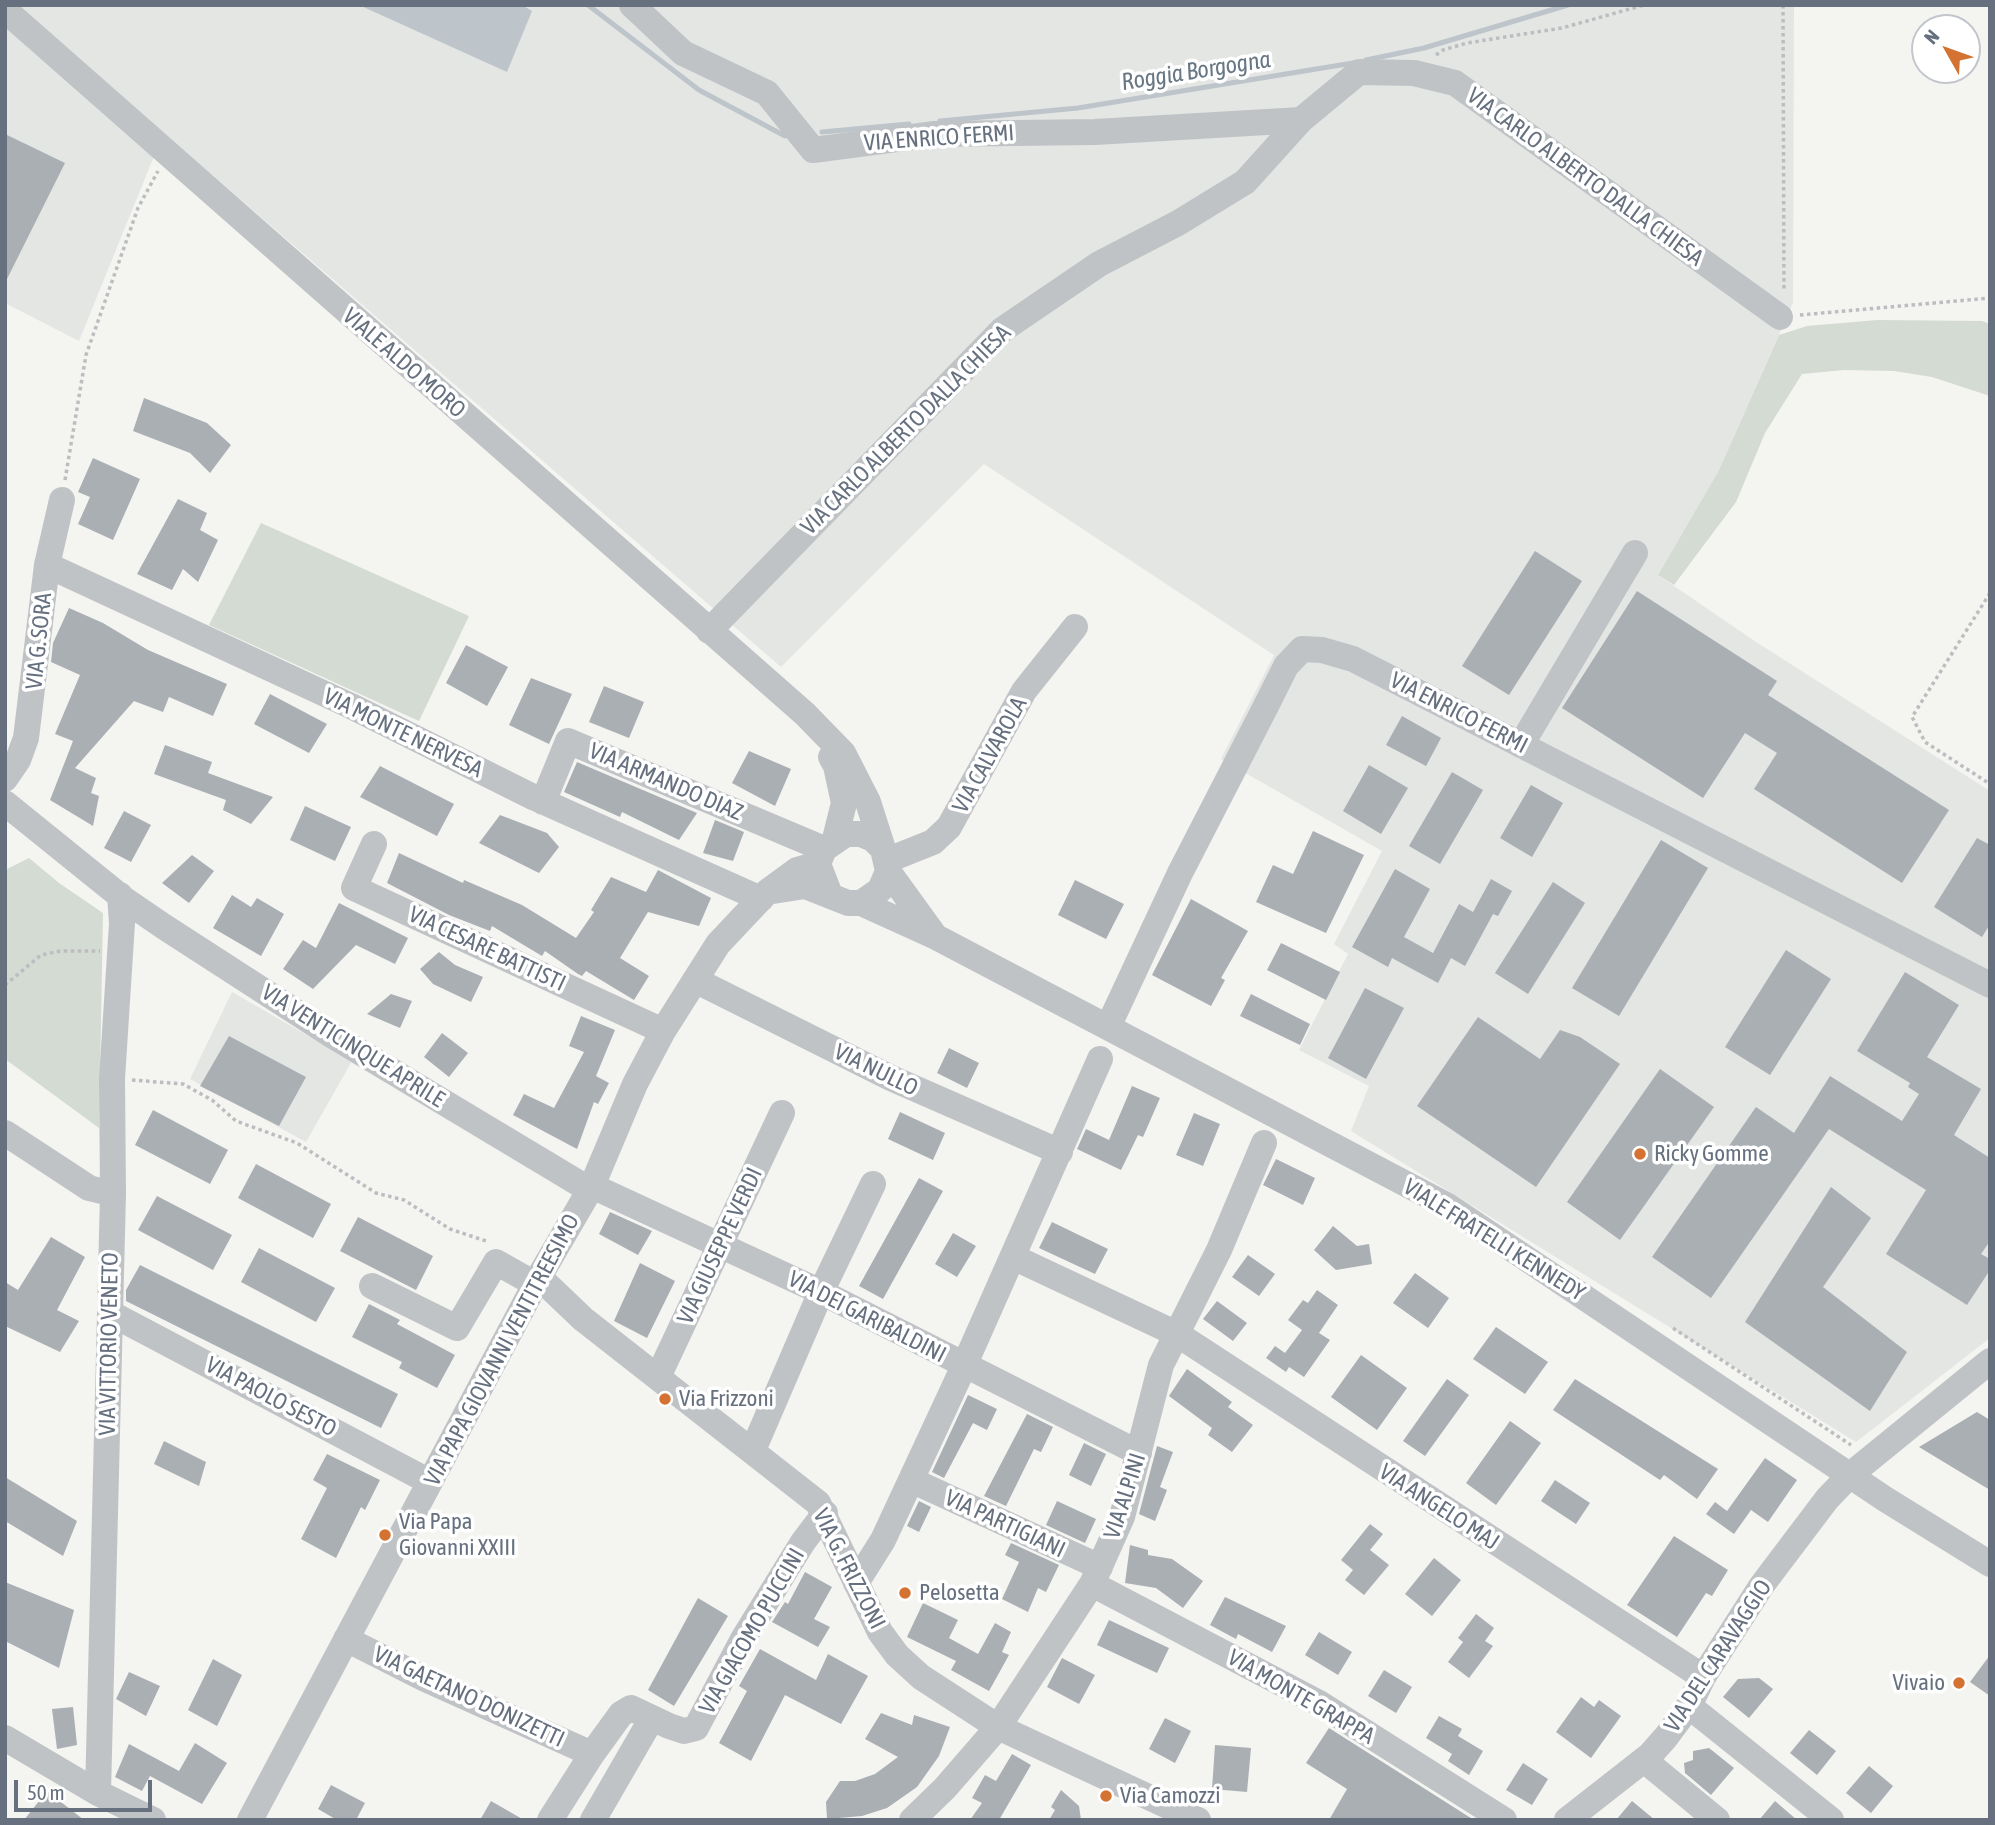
<!DOCTYPE html>
<style>
body{margin:0}
#map{position:relative;width:1995px;height:1825px;overflow:hidden;background:#f4f4f1;font-family:"Asap Condensed",sans-serif}
canvas{display:block}
.frame{position:absolute;inset:0;border:7px solid #66707f;pointer-events:none}
.north{position:absolute;left:1911px;top:14px;width:70px;height:70px;box-sizing:border-box;background:#fff;border:2px solid #c2c6cc;border-radius:50%;rotate:310deg;font-size:19px;font-weight:700;line-height:28px;text-align:center;color:#66707f}
.north::after{content:'';display:block;margin:auto;width:24px;height:32px;background:#d47331;clip-path:polygon(50% 0,100% 100%,50% 72%,0 100%)}
.scale{position:absolute;left:14px;top:1780px;width:138px;height:32px;box-sizing:border-box;border:4px solid #66707f;border-top:0;padding-left:9px;font-size:21px;line-height:24px;white-space:nowrap;color:#66707f;-webkit-text-stroke:5px #fff;paint-order:stroke}
</style>
<div id="map">
<canvas width="1995" height="1825"></canvas>
<div class="frame"></div>
<div class="north">N</div>
<div class="scale">50 m</div>
</div>
<script>
const ctx = document.querySelector('canvas').getContext('2d');
ctx.lineJoin = 'round';
function fill(path, color) { ctx.fillStyle = color; ctx.fill(path, 'evenodd'); }
const poly = rows => new Path2D(rows.map(r => 'M' + r).join(''));
function strokePath(path, color, width, dash) { ctx.strokeStyle = color; ctx.lineWidth = width; ctx.lineCap = dash ? 'butt' : 'round'; ctx.setLineDash(dash || []); ctx.stroke(path); }
function label(font, color, halo, rows, align = 'center') {
  ctx.font = font + ' "Asap Condensed",sans-serif'; ctx.lineWidth = 7; ctx.setLineDash([]); ctx.textBaseline = 'middle'; ctx.strokeStyle = halo; ctx.fillStyle = color; for (const [text, x, y, turn = 0] of rows) {
    ctx.save(); ctx.translate(x, y); ctx.rotate((+turn || 0) * Math.PI / 180); ctx.textAlign = isNaN(turn) ? turn : align; if (halo) ctx.strokeText(text, 0, 0); ctx.fillText(text, 0, 0); ctx.restore();
  }
}
fill(poly([
 [5,5,1794,5,1793,303,1719,470,1658,575,1756,642,1990,791,1990,1338,1856,1442,1351,1131,1369,1086,1299,1050,1348,954,1334,944,1382,851,1221,759,1274,655,984,464,781,667,166,135,152,161,79,341,5,303],
 [232,992,352,1061,306,1142,190,1079]
]), '#e4e6e4');
fill(poly([
 [1877,320,1982,321,1990,324,1990,396,1932,377,1894,371,1844,370,1802,374,1765,433,1736,502,1674,585,1658,575,1719,470,1779,335,1807,326],
 [261,523,469,616,419,721,209,625],
 [29,858,59,883,103,913,99,1128,5,1059,5,870]
]), '#d4dbd2');
fill(poly([
 [359,5,522,5,532,11,507,72]
]), '#bdc4ca');
strokePath(poly([
 [588,5,699,90,785,136],
 [1366,60,1424,48,1568,5],
 [940,121,1078,108,1353,63],
 [822,132,909,124]
]), '#bdc4ca', 5);
fill(poly([
 [5,134,65,163,5,283],
 [144,398,207,423,231,445,210,473,190,453,133,431],
 [93,458,140,479,113,540,78,524,90,497,78,492],
 [178,499,207,513,200,530,218,540,198,582,183,569,172,590,137,574],
 [1535,551,1582,581,1509,695,1462,666],
 [1637,591,1777,681,1768,695,1949,810,1902,883,1754,789,1777,753,1745,733,1703,798,1562,708],
 [69,608,103,623,148,650,227,684,213,716,169,697,163,712,134,701,75,768,96,778,91,793,99,796,93,826,50,800,73,741,55,734,80,675,51,662,53,643],
 [466,645,508,667,487,706,446,683],
 [531,678,572,694,549,744,509,725],
 [604,686,644,702,629,738,589,722],
 [270,694,327,724,309,753,254,724],
 [1402,716,1441,738,1426,766,1386,745],
 [165,745,212,762,208,773,273,797,251,824,223,810,226,800,154,774],
 [749,751,791,769,775,806,732,783],
 [577,762,697,813,679,840,622,812,620,817,564,792],
 [1369,765,1408,788,1381,834,1343,811],
 [380,766,454,804,437,836,360,797],
 [1452,772,1483,790,1440,864,1409,846],
 [1531,785,1563,803,1532,857,1500,838],
 [305,806,351,827,335,861,290,840],
 [124,811,151,825,131,862,104,848],
 [500,815,547,833,559,847,539,873,479,843],
 [715,820,744,832,733,861,703,853],
 [1313,831,1364,855,1326,933,1256,902,1273,865,1293,874],
 [1977,838,1990,845,1990,924,1982,937,1934,907],
 [1661,840,1708,868,1619,1016,1572,988],
 [399,853,463,883,464,880,522,905,576,938,594,912,591,910,611,877,646,892,658,870,711,898,699,926,648,912,620,958,649,976,634,1000,586,971,582,976,578,974,545,951,542,956,492,926,490,931,449,915,387,883],
 [192,855,214,871,189,903,162,883],
 [1395,869,1430,889,1404,937,1433,953,1459,904,1473,912,1491,879,1512,891,1498,916,1493,914,1465,966,1451,958,1438,983,1392,958,1388,967,1352,947],
 [1075,880,1124,904,1106,939,1058,915],
 [1553,882,1585,903,1528,994,1495,973],
 [232,895,251,907,257,898,284,914,261,956,213,928],
 [1191,899,1248,931,1221,978,1225,980,1211,1006,1152,975],
 [339,903,408,938,395,964,356,945,313,989,283,969,303,940,316,948],
 [1281,943,1340,972,1326,1000,1267,970],
 [1786,950,1831,979,1770,1075,1725,1047],
 [439,952,455,965,483,977,471,1002,433,984,420,969],
 [1905,972,1959,1005,1927,1057,1981,1089,1954,1135,1990,1158,1990,1241,1981,1254,1990,1259,1990,1270,1967,1305,1886,1254,1926,1190,1829,1129,1711,1298,1652,1257,1756,1107,1794,1133,1830,1076,1902,1121,1919,1094,1908,1087,1910,1083,1857,1051],
 [1365,988,1404,1008,1366,1079,1328,1058],
 [391,994,412,1001,400,1028,367,1014],
 [1251,994,1310,1024,1300,1045,1240,1016],
 [581,1016,615,1030,596,1076,609,1083,598,1104,594,1102,577,1149,513,1115,524,1094,554,1108,584,1052,569,1046],
 [1478,1017,1540,1059,1560,1030,1580,1037,1620,1064,1536,1187,1417,1106],
 [442,1033,468,1053,449,1077,424,1057],
 [229,1036,306,1077,279,1126,200,1086],
 [949,1048,979,1063,967,1088,937,1073],
 [1660,1069,1714,1107,1620,1240,1567,1202],
 [1132,1086,1160,1098,1143,1137,1138,1135,1121,1170,1077,1149,1086,1129,1109,1140],
 [153,1110,228,1150,210,1184,135,1145],
 [900,1112,945,1133,933,1160,888,1139],
 [1194,1113,1220,1124,1203,1166,1176,1155],
 [1276,1159,1315,1178,1303,1205,1263,1185],
 [256,1164,331,1204,313,1238,238,1198],
 [919,1178,943,1191,883,1299,859,1286],
 [1831,1187,1871,1218,1823,1287,1907,1352,1870,1411,1745,1322],
 [157,1196,232,1235,213,1270,138,1230],
 [610,1212,652,1231,638,1255,599,1234],
 [358,1217,433,1256,416,1290,340,1251],
 [1052,1222,1108,1249,1095,1274,1039,1248],
 [1333,1226,1357,1246,1369,1244,1372,1264,1336,1270,1314,1250],
 [953,1233,976,1246,957,1277,935,1264],
 [51,1237,85,1257,57,1310,79,1321,60,1352,5,1326,5,1282,18,1290],
 [259,1248,335,1288,316,1322,241,1282],
 [1248,1255,1275,1274,1259,1296,1232,1277],
 [640,1263,675,1281,647,1338,614,1321],
 [140,1265,398,1394,381,1428,126,1301,126,1290],
 [1415,1273,1449,1298,1428,1328,1393,1303],
 [1317,1290,1338,1305,1319,1333,1330,1340,1304,1377,1289,1367,1286,1372,1266,1358,1275,1346,1285,1353,1302,1330,1288,1320,1303,1300,1308,1303],
 [1217,1301,1247,1323,1233,1341,1203,1319],
 [369,1304,400,1320,397,1324,455,1355,437,1388,399,1368,402,1362,352,1337],
 [1496,1327,1548,1362,1525,1394,1473,1359],
 [1361,1355,1407,1388,1377,1430,1331,1397],
 [1187,1369,1232,1402,1228,1407,1253,1425,1232,1452,1208,1435,1212,1428,1169,1396],
 [1447,1379,1469,1395,1425,1456,1403,1441],
 [1575,1379,1718,1469,1697,1499,1664,1475,1660,1480,1553,1410],
 [968,1395,997,1409,987,1430,973,1423,944,1478,932,1472],
 [1977,1412,1990,1420,1990,1490,1919,1447],
 [1027,1414,1053,1427,1041,1452,1034,1449,1006,1506,984,1496],
 [1510,1421,1541,1443,1496,1505,1466,1483],
 [164,1441,206,1462,199,1486,154,1464],
 [1084,1443,1106,1454,1091,1486,1069,1475],
 [1157,1446,1173,1452,1160,1487,1167,1490,1155,1521,1139,1514],
 [327,1454,380,1480,365,1510,361,1507,336,1558,301,1539,327,1488,313,1480],
 [1765,1458,1797,1480,1768,1522,1751,1510,1734,1534,1706,1514,1715,1502,1727,1511],
 [5,1477,77,1521,63,1556,5,1521],
 [1555,1480,1590,1503,1576,1524,1541,1501],
 [919,1501,931,1507,919,1532,907,1526],
 [1057,1501,1096,1519,1085,1543,1046,1525],
 [1370,1524,1383,1534,1370,1550,1389,1565,1364,1595,1345,1580,1353,1570,1341,1560],
 [1674,1536,1728,1570,1712,1596,1706,1593,1677,1637,1627,1605],
 [1011,1543,1059,1565,1046,1592,1038,1588,1028,1612,1002,1599,1019,1562,1005,1555],
 [1130,1545,1148,1550,1148,1555,1172,1559,1203,1581,1183,1608,1156,1588,1125,1583],
 [1434,1558,1461,1580,1432,1616,1405,1594],
 [805,1572,832,1587,814,1619,830,1627,818,1647,772,1622,785,1602,788,1604],
 [5,1582,74,1610,59,1668,5,1641],
 [1225,1597,1286,1626,1272,1652,1238,1634,1236,1639,1210,1625],
 [698,1598,728,1616,674,1706,648,1690],
 [923,1603,958,1620,949,1638,978,1654,995,1623,1011,1632,1002,1652,1009,1655,989,1691,951,1670,956,1661,907,1637],
 [1476,1614,1494,1628,1485,1641,1493,1646,1469,1678,1448,1662,1463,1642,1458,1638],
 [1109,1620,1169,1648,1157,1673,1097,1645],
 [1319,1632,1352,1652,1338,1675,1305,1655],
 [760,1649,816,1680,828,1654,868,1676,841,1724,785,1695,751,1761,719,1743,747,1691,739,1686],
 [1990,1655,1990,1696,1970,1682],
 [1062,1658,1095,1675,1079,1704,1047,1687],
 [213,1659,242,1675,217,1726,188,1710],
 [1384,1670,1412,1687,1396,1713,1368,1696],
 [129,1672,160,1686,146,1716,116,1699],
 [1759,1678,1773,1689,1749,1718,1723,1697,1738,1679],
 [1581,1697,1594,1707,1599,1700,1621,1716,1591,1758,1556,1732],
 [73,1707,77,1745,57,1749,52,1709],
 [881,1713,912,1725,914,1715,950,1727,939,1756,917,1787,887,1808,862,1816,827,1819,826,1802,840,1781,855,1781,875,1774,898,1757,865,1739],
 [1439,1716,1462,1729,1458,1736,1483,1751,1469,1775,1448,1761,1452,1754,1426,1738],
 [1165,1718,1191,1731,1175,1763,1149,1749],
 [1329,1728,1474,1820,1329,1820,1347,1789,1306,1763],
 [1809,1730,1836,1751,1817,1775,1790,1753],
 [195,1743,227,1763,202,1804,150,1776,142,1791,115,1777,129,1744,179,1771],
 [1215,1745,1251,1748,1247,1792,1212,1789],
 [1709,1748,1734,1768,1711,1795,1685,1773,1684,1763,1693,1760,1693,1751],
 [1012,1754,1031,1765,999,1820,970,1820,982,1803,972,1798,985,1775,996,1781],
 [1523,1763,1548,1779,1532,1805,1506,1790],
 [1869,1766,1893,1786,1871,1813,1846,1793],
 [331,1785,365,1803,356,1820,337,1820,318,1809],
 [1061,1790,1079,1806,1081,1820,1049,1820,1055,1810,1051,1807],
 [47,1791,84,1820,24,1820],
 [491,1801,524,1820,480,1820],
 [1632,1801,1655,1820,1616,1820],
 [1775,1801,1797,1820,1759,1820]
]), '#aaafb4');
strokePath(poly([
 [1783,5,1784,292],
 [1436,55,1443,50,1467,43,1562,28,1644,5],
 [1800,315,1990,298],
 [65,480,86,355,138,208,158,171],
 [1990,593,1912,717,1925,742,1990,784],
 [5,985,41,955,60,951,100,951],
 [132,1080,183,1084,212,1100,236,1121,297,1143,376,1193,404,1200,450,1229,489,1242],
 [1673,1328,1851,1445]
]), '#bcbdc0', 3.5, [3.5, 3.5]);
strokePath(poly([
 [632,5,683,53,767,93,813,150,935,134,1095,132,1301,120],
 [5,10,805,714,843,753,868,802,883,849],
 [47,565,351,706,535,798,761,899],
 [709,631,1002,330,1099,264,1178,223,1245,182,1301,120,1359,72,1414,73,1455,83,1780,317],
 [1521,745,1635,553],
 [831,757,836,766,844,803,835,839],
 [5,779,18,760,26,738,47,565,62,500],
 [543,802,568,741,824,849],
 [5,803,125,900,163,926,330,1034,580,1184,592,1186,821,1292,1139,1453],
 [374,844,354,888,663,1031],
 [888,860,933,842,949,827,1024,691,1075,627],
 [888,871,935,936],
 [773,891,805,886,848,903,861,903,880,890,888,871,883,849,873,839,861,834,846,834,824,849,818,864,830,895],
 [861,903,936,937,1448,1206,1885,1499,1990,1564],
 [695,980,891,1078,1060,1152],
 [1108,1027,1180,873,1266,706,1286,666,1302,649,1322,650,1353,659,1990,985],
 [5,1133,89,1188,113,1194],
 [1013,1257,1177,1334,1703,1677],
 [539,1277,583,1319,818,1503,880,1632,897,1655,921,1677,998,1727,1198,1820],
 [372,1286,457,1328,496,1262,535,1284],
 [110,1313,430,1482],
 [658,1377,782,1113],
 [753,1450,821,1292,873,1184],
 [911,1480,1100,1567],
 [856,1583,883,1540,964,1366,1100,1059],
 [1092,1584,1319,1703,1504,1820],
 [346,1639,425,1679,592,1754],
 [1689,1706,1831,1820],
 [5,1738,98,1793,153,1820],
 [1644,1760,1717,1820],
 [98,1793,113,1194,112,1079,122,923,120,895],
 [250,1820,539,1277,592,1186,635,1084,663,1031,718,944,767,892,797,870,818,864],
 [550,1820,592,1754,621,1714,631,1708,669,1726,684,1731,696,1728,743,1639,803,1542,825,1513],
 [593,1820,652,1718],
 [912,1820,945,1788,998,1727,1092,1584,1122,1517,1161,1365,1219,1250,1264,1143],
 [1567,1820,1650,1755,1666,1737,1689,1706,1703,1677,1762,1585,1827,1499,1850,1475,1990,1361]
]), '#c0c3c6', 26);
for (const [x, y, r, color] of [
 [1640,1154,7,"#d47331"],
 [665,1399,7,"#d47331"],
 [385,1535,7,"#d47331"],
 [905,1593,7,"#d47331"],
 [1959,1683,7,"#d47331"],
 [1106,1796,7,"#d47331"]
]) { const dot = new Path2D(); dot.arc(x, y, r, 0, 2 * Math.PI); ctx.fillStyle = color; ctx.fill(dot); strokePath(dot, '#fff', 2.5); }
label('23px', '#66707f', '#fff', [
 ["VIA ENRICO FERMI",939,138,-4],
 ["VIA CARLO ALBERTO DALLA CHIESA",1585,177,36],
 ["VIALE ALDO MORO",404,363,41],
 ["VIA CARLO ALBERTO DALLA CHIESA",906,430,-45],
 ["VIA G. SORA",39,641,-84],
 ["VIA ENRICO FERMI",1459,713,27],
 ["VIA MONTE NERVESA",403,733,26],
 ["VIA CALVAROLA",990,755,-61],
 ["VIA ARMANDO DIAZ",666,782,23],
 ["VIA CESARE BATTISTI",487,949,25],
 ["VIA VENTICINQUE APRILE",353,1046,32],
 ["VIA NULLO",876,1070,26],
 ["VIALE FRATELLI KENNEDY",1494,1240,32],
 ["VIA GIUSEPPE VERDI",720,1246,-65],
 ["VIA DEI GARIBALDINI",867,1317,27],
 ["VIA VITTORIO VENETO",109,1344,-89],
 ["VIA PAPA GIOVANNI VENTITREESIMO",502,1350,-62],
 ["VIA PAOLO SESTO",271,1397,28],
 ["VIA ALPINI",1125,1496,-72],
 ["VIA ANGELO MAJ",1439,1507,33],
 ["VIA PARTIGIANI",1005,1524,25],
 ["VIA G. FRIZZONI",849,1569,63],
 ["VIA GIACOMO PUCCINI",752,1631,-60],
 ["VIA DEL CARAVAGGIO",1718,1656,-57],
 ["VIA GAETANO DONIZETTI",469,1697,25],
 ["VIA MONTE GRAPPA",1301,1697,30]
]);
label('23px', '#66707f', '#fff', [
 ["Ricky Gomme",1654,1154],
 ["Via Frizzoni",679,1399],
 ["Via Papa",399,1522],
 ["Giovanni XXIII",399,1548],
 ["Pelosetta",919,1593],
 ["Vivaio",1945,1683,"right"],
 ["Via Camozzi",1120,1796]
], 'left');
label('italic 24px', '#677784', '#fff', [
 ["Roggia Borgogna",1196,71,-9]
]);
</script>
